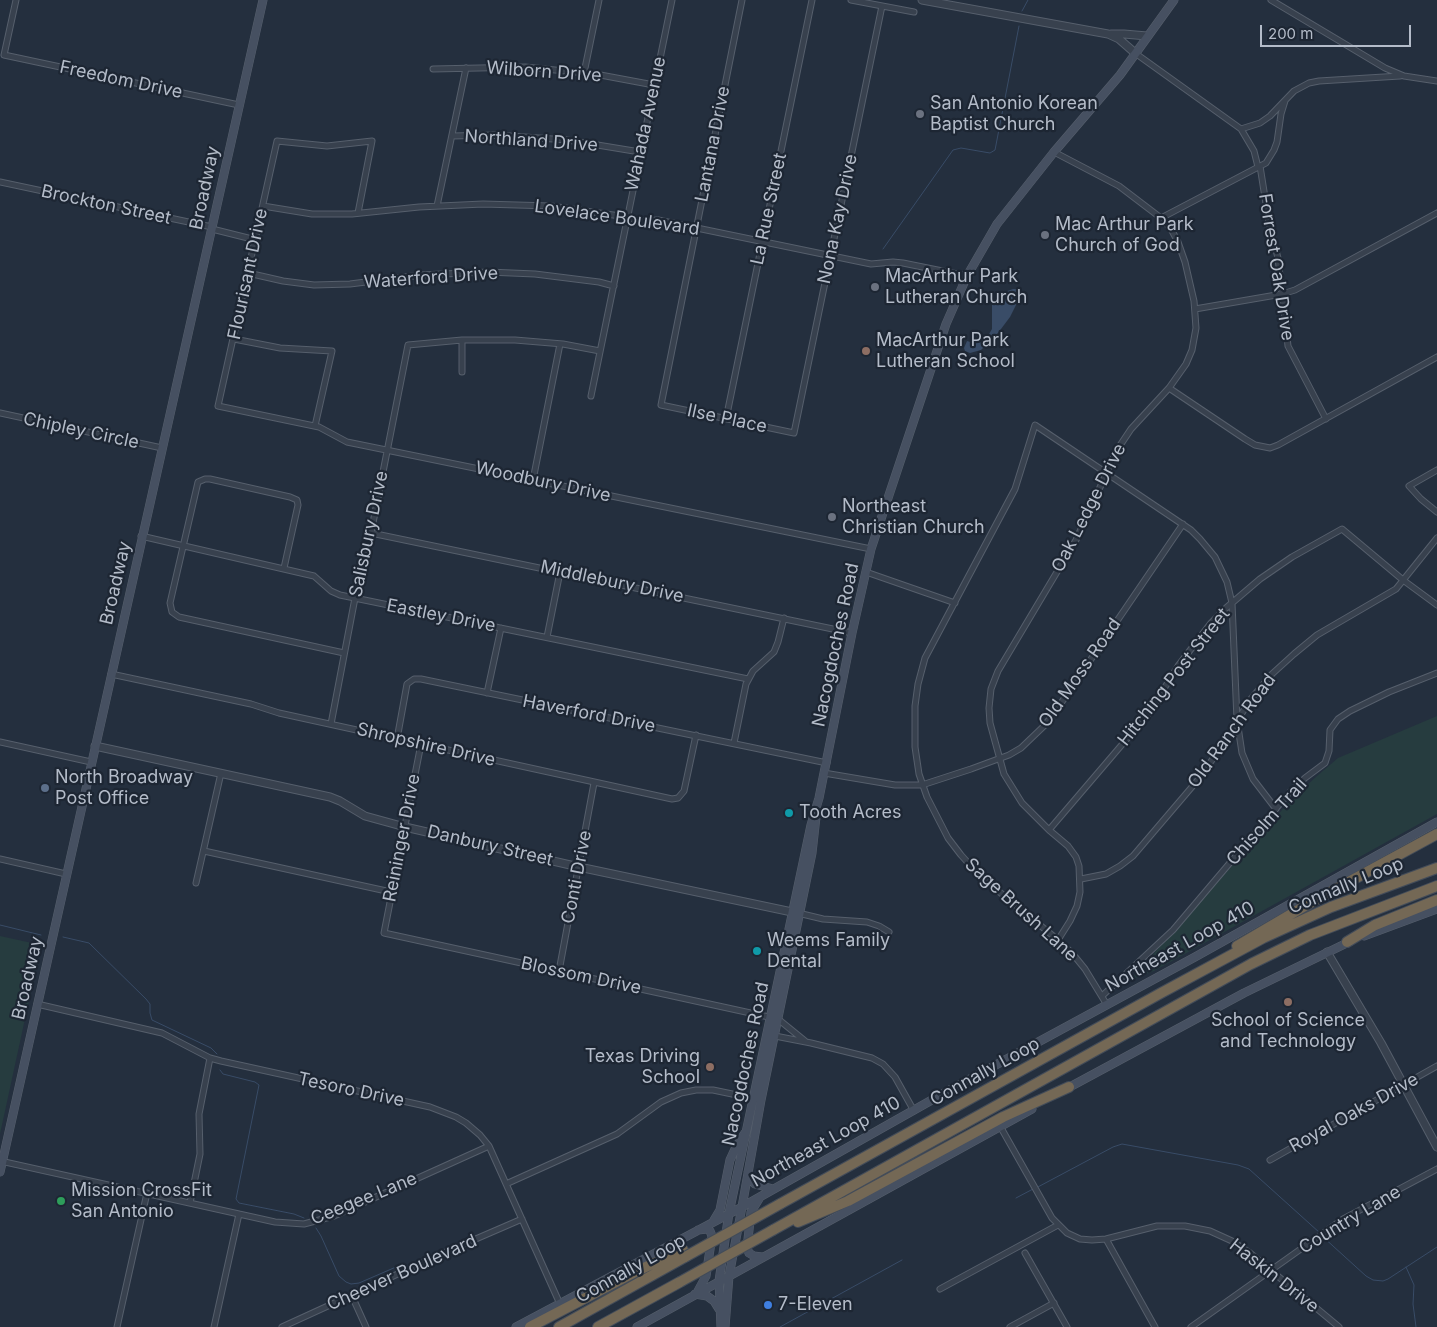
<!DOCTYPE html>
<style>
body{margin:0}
#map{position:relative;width:1437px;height:1327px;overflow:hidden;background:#242f3e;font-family:Inter,sans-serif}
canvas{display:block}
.scale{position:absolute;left:1260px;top:25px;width:151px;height:22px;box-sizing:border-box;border:2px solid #b4bcc9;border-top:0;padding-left:6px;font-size:15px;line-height:18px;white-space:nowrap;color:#b4bcc9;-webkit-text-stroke:4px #1d2633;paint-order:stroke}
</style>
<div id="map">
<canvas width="1437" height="1327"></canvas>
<div class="scale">200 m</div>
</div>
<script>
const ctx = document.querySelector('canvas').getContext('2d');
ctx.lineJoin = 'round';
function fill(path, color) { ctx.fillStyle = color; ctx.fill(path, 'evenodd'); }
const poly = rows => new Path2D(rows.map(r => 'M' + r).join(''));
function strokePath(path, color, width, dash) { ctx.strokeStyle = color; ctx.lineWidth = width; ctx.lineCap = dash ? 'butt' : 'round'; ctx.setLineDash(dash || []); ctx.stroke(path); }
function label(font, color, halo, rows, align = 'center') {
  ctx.font = font + ' Inter,sans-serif'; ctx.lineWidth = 4.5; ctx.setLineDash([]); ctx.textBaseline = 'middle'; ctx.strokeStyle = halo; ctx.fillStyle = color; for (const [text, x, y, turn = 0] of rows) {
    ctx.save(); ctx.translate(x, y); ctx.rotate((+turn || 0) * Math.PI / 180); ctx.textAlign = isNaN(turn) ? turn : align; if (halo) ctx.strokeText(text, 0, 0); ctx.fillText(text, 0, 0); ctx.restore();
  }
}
fill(poly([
 [1437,716,1437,814,1154,971,1130,980,1291,800,1317,776,1338,758],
 [0,936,41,945,0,1134]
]), '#263c3f');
fill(poly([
 [1013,289,1017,289,1019,292,1019,299,1010,317,998,333,981,350,970,353,965,351,964,348,967,341,974,343,985,341,992,329,992,305,1002,293]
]), '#394c67');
strokePath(poly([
 [1022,11,1028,0],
 [883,249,953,150,961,148,990,153,995,150,1019,26],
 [0,925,41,935],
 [63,937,89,943,146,999,150,1004,150,1013,152,1020,211,1048,217,1054],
 [220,1070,223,1074,255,1082,259,1085,236,1199,239,1203,294,1214,304,1218],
 [1036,1188,1113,1147,1122,1144,1238,1165,1249,1169,1320,1233],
 [1016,1198,1033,1189],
 [316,1228,321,1236,339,1276,346,1282,351,1284,359,1283,396,1267,404,1267],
 [1322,1236,1366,1276,1373,1280,1383,1281,1388,1279,1437,1247],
 [1406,1267,1414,1285,1413,1304,1416,1327],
 [780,1327,902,1260]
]), '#394c67', 1);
const minor = poly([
 [16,0,4,55,239,105],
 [742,0,661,405,794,433,882,6],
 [851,0,914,12],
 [1271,0,1385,68,1404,76,1437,81],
 [1135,53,1241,129,1254,151,1258,167],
 [433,69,525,67,595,74,654,85],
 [584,73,599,0],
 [1241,129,1260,123,1270,116,1294,91,1309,83,1319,81,1400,76],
 [452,136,496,135,567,140,640,152],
 [1054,152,1119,186,1161,218,1171,229,1178,242,1185,262,1194,301,1196,328,1192,350,1186,364,1169,388,1131,429,1117,450,1076,540,998,671,991,689,989,708,990,723,1004,774,1022,803,1049,830,1068,846,1076,857,1079,866,1080,892,1077,906,1070,921,1058,940],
 [1260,166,1269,223,1278,258,1288,346,1326,419],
 [0,182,212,227],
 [263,206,312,214,352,214,419,207,483,204,551,206,627,217,638,221,658,220,871,264,893,262,903,263,967,276],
 [437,206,466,68],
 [358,213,372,141,327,146,277,141,218,406,319,427,347,442,871,549],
 [1161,218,1266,163,1274,150,1277,142,1281,114,1285,101],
 [212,229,256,240],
 [248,273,283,281,314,285,350,284,421,275,488,272,535,274,599,282,614,286],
 [1195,309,1282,294,1295,290,1437,213],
 [234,339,280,348,332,351,315,426],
 [462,372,462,340],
 [1169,388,1245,439,1255,445,1270,448,1278,445,1437,357],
 [591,396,672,0],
 [0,413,162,448],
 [726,419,812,0],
 [1437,470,1409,486,1421,499,1437,512],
 [533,480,560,344],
 [371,533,852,633],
 [141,536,314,576,331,591,340,595,748,679],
 [284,568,298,505,297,500,290,497,210,479,205,479,198,482,170,603,172,612,179,617,344,653],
 [866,572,955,603],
 [547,637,560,572],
 [111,674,251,704,279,713,672,799,678,798,684,791,696,735],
 [487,693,501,628],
 [331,724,355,598,371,533,408,345,462,340,515,340,563,344,600,351],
 [397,739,407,684,414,679,421,679,827,763],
 [0,742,91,762],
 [734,743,746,684,753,671,774,652,778,642,784,618],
 [421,744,384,933,778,1019,805,1041],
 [824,773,895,785,922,785,971,769,1009,755,1021,748,1044,726,1055,712,1183,524],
 [1049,830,1149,713,1178,666,1211,623,1226,608,1260,579,1292,557,1342,529,1403,580,1437,605],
 [204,851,391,892],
 [0,859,66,874],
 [1081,879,1106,874,1120,866,1133,856,1197,781,1222,746,1250,700,1272,674,1294,654,1317,635,1396,589,1437,538],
 [196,883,221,773],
 [798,913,823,919,867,922,879,926,889,932],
 [559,971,594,783],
 [1102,996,1173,930,1290,792,1305,778,1325,763,1329,751,1330,730,1338,719,1350,711,1389,692,1437,673],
 [37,1004,162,1033,210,1058,221,1061,430,1107,456,1117,466,1123,480,1135,489,1146,560,1304],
 [1107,1005,1085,969,1072,953,1058,940,980,876,961,855,948,838,927,797,919,774,915,747,915,706,918,684,925,658,1015,489,1035,425,1191,530,1200,539,1215,557,1227,582,1232,603,1237,720,1242,753,1253,779,1276,809],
 [775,1036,811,1043,872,1058,883,1064,895,1077,914,1111],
 [1000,1126,1052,1218,1067,1233,1080,1239,1092,1240,1106,1239,1157,1226,1185,1226,1210,1231,1232,1241,1250,1253,1339,1327],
 [1270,1160,1437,1066],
 [0,1161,275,1222,304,1224,334,1216,489,1146],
 [506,1184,617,1134,661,1102,681,1093,696,1090,713,1090,756,1099],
 [190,1203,200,1154,199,1114,210,1058],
 [1106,1239,1155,1327],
 [1025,1253,1067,1327],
 [940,1289,1058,1225],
 [352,1296,366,1327],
 [117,1327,147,1193],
 [214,1327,239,1214],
 [282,1327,448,1251,522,1219],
 [1010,1327,1054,1303],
 [1191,1327,1343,1219,1437,1169]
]);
const tertiary = poly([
 [922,0,1108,34,1119,39,1135,53],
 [1111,34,1124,34,1147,36],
 [95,746,330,797,340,801,365,816,405,827,579,867,792,912],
 [1327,952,1381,1043,1437,1147]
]);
const secondary = poly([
 [1364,936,1437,909],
 [1066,1089,1244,993,1351,941],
 [0,1172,263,0],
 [748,1172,751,1180,755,1184,773,1189],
 [759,1199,751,1212,747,1248,749,1253,754,1256,762,1257],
 [714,1220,720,1210,730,1160,736,1147,745,1133],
 [698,1230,707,1229,710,1231,712,1236,706,1276,698,1291],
 [695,1294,707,1296,714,1301,719,1309],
 [516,1327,742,1207,946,1092,1195,957,1437,822],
 [637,1327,1032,1109],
 [721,1327,719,1281,729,1213,811,825,819,798,852,633,871,549,946,324,967,276,997,224,1054,152,1120,75,1174,0],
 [725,1327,729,1276,742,1207,761,1100,812,853,816,817]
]);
const motorway = poly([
 [1347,942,1375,925,1437,900],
 [1237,946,1310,903,1437,834],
 [780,1204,1161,993,1263,938,1331,907,1437,868],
 [798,1222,848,1201,1003,1117,1069,1087],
 [773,1230,1251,964,1310,935,1437,886],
 [530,1327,637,1271,683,1250],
 [559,1327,685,1257],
 [598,1327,680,1282]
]);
strokePath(minor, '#565f6c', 7);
strokePath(tertiary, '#565f6c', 9);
strokePath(secondary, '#565f6c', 9);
strokePath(motorway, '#434c59', 12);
strokePath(minor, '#38414e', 5);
strokePath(tertiary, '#38414e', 7);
strokePath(secondary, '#465061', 8);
strokePath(motorway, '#746855', 10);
const motorwayBridge = poly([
 [685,1257,780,1204],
 [680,1282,773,1230]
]);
strokePath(motorwayBridge, '#434c59', 12, []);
strokePath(motorwayBridge, '#746855', 10);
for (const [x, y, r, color] of [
 [920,114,5,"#6b7280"],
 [1045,235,5,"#6b7280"],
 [875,287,5,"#6b7280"],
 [866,351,5,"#8d6e63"],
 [832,517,5,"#6b7280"],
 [45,788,5,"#5c6f8a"],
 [789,813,5,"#0f9aa8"],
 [757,951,5,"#0f9aa8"],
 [1288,1002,5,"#8d6e63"],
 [710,1067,5,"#8d6e63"],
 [61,1201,5,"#2e9e5b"],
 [768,1305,5,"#3f7fe0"]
]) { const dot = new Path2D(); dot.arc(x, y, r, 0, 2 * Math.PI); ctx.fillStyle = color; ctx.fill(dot); strokePath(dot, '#1d2633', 2); }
label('18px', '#b4bcc9', '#1d2633', [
 ["Wilborn Drive",544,72,4],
 ["Freedom Drive",121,80,12],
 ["Wahada Avenue",646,124,-78],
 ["Northland Drive",531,141,4],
 ["Lantana Drive",713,144,-79],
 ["Broadway",205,188,-78],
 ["Brockton Street",106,205,12],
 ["La Rue Street",769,209,-78],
 ["Lovelace Boulevard",617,218,8],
 ["Nona Kay Drive",838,219,-78],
 ["Forrest Oak Drive",1276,267,81],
 ["Flourisant Drive",248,274,-78],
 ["Waterford Drive",431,278,-4],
 ["Ilse Place",727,419,12],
 ["Chipley Circle",81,431,12],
 ["Woodbury Drive",543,482,12],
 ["Oak Ledge Drive",1089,508,-63],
 ["Salisbury Drive",369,534,-78],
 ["Middlebury Drive",612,582,12],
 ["Broadway",116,583,-77],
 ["Eastley Drive",441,616,11],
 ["Nacogdoches Road",836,645,-78],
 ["Old Moss Road",1080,673,-55],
 ["Hitching Post Street",1174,677,-52],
 ["Haverford Drive",589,714,11],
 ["Old Ranch Road",1232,731,-54],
 ["Shropshire Drive",426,745,13],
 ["Chisolm Trail",1267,822,-48],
 ["Reininger Drive",402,838,-79],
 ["Danbury Street",490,846,13],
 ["Conti Drive",577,877,-79],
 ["Connally Loop",1346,886,-22],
 ["Sage Brush Lane",1021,910,42],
 ["Northeast Loop 410",1180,947,-29],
 ["Blossom Drive",581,976,12],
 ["Broadway",28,978,-77],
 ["Nacogdoches Road",746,1064,-78],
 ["Connally Loop",985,1072,-29],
 ["Tesoro Drive",351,1090,12],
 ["Royal Oaks Drive",1354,1113,-29],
 ["Northeast Loop 410",826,1142,-29],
 ["Ceegee Lane",364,1199,-22],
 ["Country Lane",1350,1220,-31],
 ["Connally Loop",631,1269,-29],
 ["Cheever Boulevard",402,1273,-24],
 ["Haskin Drive",1274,1276,38]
]);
label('18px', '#b4bcc9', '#1d2633', [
 ["San Antonio Korean",930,104],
 ["Baptist Church",930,125],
 ["Mac Arthur Park",1055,225],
 ["Church of God",1055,246],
 ["MacArthur Park",885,277],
 ["Lutheran Church",885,298],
 ["MacArthur Park",876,341],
 ["Lutheran School",876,362],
 ["Northeast",842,507],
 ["Christian Church",842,528],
 ["North Broadway",55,778],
 ["Post Office",55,799],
 ["Tooth Acres",799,813],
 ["Weems Family",767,941],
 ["Dental",767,962],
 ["School of Science",1288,1021,"center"],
 ["and Technology",1288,1042,"center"],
 ["Texas Driving",700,1057,"right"],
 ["School",700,1078,"right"],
 ["Mission CrossFit",71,1191],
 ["San Antonio",71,1212],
 ["7-Eleven",778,1305]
], 'left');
</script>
